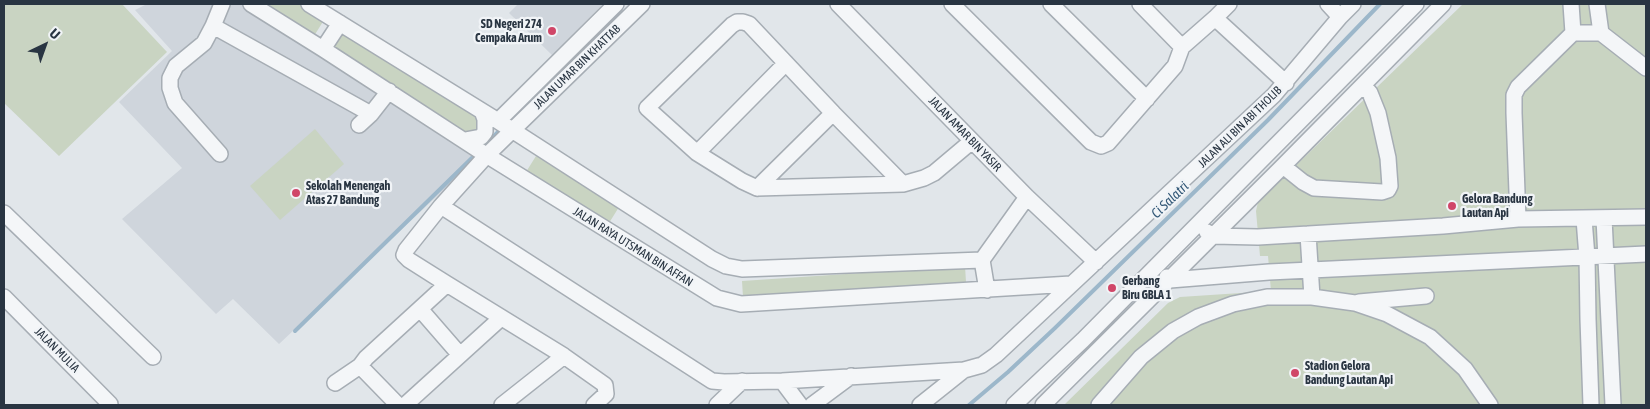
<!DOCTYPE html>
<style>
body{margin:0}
#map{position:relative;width:1650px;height:409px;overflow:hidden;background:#e1e6ea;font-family:"Asap Condensed",sans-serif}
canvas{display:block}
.frame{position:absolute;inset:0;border:5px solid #293542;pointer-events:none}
.north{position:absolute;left:20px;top:20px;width:50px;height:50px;-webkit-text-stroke:4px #f1f4f7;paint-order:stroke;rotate:42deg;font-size:14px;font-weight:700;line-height:20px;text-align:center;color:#293542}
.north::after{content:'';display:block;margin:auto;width:18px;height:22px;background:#293542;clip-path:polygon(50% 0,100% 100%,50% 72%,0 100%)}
</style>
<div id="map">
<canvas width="1650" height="409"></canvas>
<div class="frame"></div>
<div class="north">U</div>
</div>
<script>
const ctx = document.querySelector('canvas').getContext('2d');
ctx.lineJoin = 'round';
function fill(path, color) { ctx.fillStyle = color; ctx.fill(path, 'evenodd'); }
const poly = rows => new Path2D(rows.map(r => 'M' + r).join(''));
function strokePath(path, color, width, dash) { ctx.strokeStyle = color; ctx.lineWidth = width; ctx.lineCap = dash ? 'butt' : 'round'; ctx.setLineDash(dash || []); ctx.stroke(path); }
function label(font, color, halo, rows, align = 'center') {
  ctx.font = font + ' "Asap Condensed",sans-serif'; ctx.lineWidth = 4.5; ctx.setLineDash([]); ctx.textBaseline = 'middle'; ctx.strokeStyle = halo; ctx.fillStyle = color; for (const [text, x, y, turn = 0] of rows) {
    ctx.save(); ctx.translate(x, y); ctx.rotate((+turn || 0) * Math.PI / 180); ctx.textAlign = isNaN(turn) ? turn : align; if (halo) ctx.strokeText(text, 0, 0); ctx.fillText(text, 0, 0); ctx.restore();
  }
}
fill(poly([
 [147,4,249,4,483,153,279,344,233,299,216,314,122,219,182,168,119,102,172,51,135,10],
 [518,4,603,4,552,55,509,13]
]), '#cfd5dc');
fill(poly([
 [4,4,122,4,167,52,59,156,4,103],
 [263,4,299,4,324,20,314,36],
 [1463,4,1646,4,1646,405,1064,405,1168,303,1180,297,1271,291,1268,256,1260,256,1256,211,1258,202],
 [343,31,480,118,479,131,468,135,332,48],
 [315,129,344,164,280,220,250,186],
 [536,156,619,207,609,223,526,172],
 [965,266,966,282,743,297,742,281]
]), '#c9d4c2');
strokePath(poly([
 [507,124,542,91],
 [482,148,502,128],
 [295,331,477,153],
 [969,405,1008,372,1055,328,1268,120,1380,4]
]), '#9cb7ca', 4);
const minor = poly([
 [251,4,323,49,483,153,717,298,741,304,1071,284],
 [309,4,498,121,712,259,726,266,742,269,982,260],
 [838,4,1027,197,1096,262],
 [952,4,1091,142,1101,146,1108,143,1175,66,1182,47,1215,18,1229,4],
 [1051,4,1147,99],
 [1140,4,1182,47],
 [1328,4,1340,17],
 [1571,4,1573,33],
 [1597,4,1601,33],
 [1215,18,1286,83],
 [213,26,371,114],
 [323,49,340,23],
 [786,63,697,153,742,181,757,188,833,113,903,184,924,178,934,173,972,141],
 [498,121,616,4],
 [359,125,371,114,389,91],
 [465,140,481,137,485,132,485,119,482,111],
 [697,153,647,108,732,25,737,22,743,22,749,24,833,113],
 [220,154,175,103,170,88,170,78,176,66,204,43,213,26,222,4],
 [1283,166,1303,182,1314,188,1382,192,1388,190,1390,186,1388,158,1378,113,1370,93,1363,85],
 [757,188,903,184],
 [441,206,712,381,724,382,782,381,964,370],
 [4,213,153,357],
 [1604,218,1613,405],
 [1518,219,1514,113,1514,95,1518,87,1573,33,1601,33,1646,68],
 [1584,219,1587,257,1588,319,1591,405],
 [1207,232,1213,236,1258,237,1443,226,1518,219,1646,217],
 [1308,234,1312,297],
 [1167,277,1170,280,1269,272,1646,254],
 [987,290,982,260,1027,197],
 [4,297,110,404],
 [1359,302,1426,296],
 [420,309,460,355],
 [360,366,398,405],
 [782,381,800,405],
 [335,383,360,366,366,358,447,284],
 [405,405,501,318],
 [502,405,564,356],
 [594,405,606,394,605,385,564,356,447,284,409,260,404,255,406,250,441,206,487,155,642,4],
 [717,405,742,381],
 [812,405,851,376],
 [920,405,964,370,982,365,996,355,1274,95,1340,17,1353,4],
 [1014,405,1083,340,1416,4],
 [1043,405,1283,166,1443,4],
 [1099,405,1141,357,1173,331,1198,317,1233,304,1267,297,1312,297,1355,303,1387,314,1430,337,1465,369,1490,405]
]);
strokePath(minor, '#a6adb4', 18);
strokePath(minor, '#f4f6f8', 15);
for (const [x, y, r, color] of [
 [552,31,5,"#d04668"],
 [296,193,5,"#d04668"],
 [1452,206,5,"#d04668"],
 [1112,288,5,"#d04668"],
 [1295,373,5,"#d04668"]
]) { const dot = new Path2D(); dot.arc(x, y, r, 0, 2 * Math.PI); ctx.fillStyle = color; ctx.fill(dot); strokePath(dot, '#f1f4f7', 2); }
label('bold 12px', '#293542', '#f1f4f7', [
 ["SD Negeri 274",542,24,"right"],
 ["Cempaka Arum",542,38,"right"],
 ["Sekolah Menengah",306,186],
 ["Atas 27 Bandung",306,200],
 ["Gelora Bandung",1462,199],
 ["Lautan Api",1462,213],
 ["Gerbang",1122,281],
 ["Biru GBLA 1",1122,295],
 ["Stadion Gelora",1305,366],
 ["Bandung Lautan Api",1305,380]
], 'left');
label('12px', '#293542', '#f1f4f7', [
 ["JALAN UMAR BIN KHATTAB",577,67,-44],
 ["JALAN ALI BIN ABI THOLIB",1240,127,-44],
 ["JALAN AMAR BIN YASIR",965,134,46],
 ["JALAN RAYA UTSMAN BIN AFFAN",633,247,32],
 ["JALAN MULIA",57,350,45]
]);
label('italic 14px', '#335877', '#f1f4f7', [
 ["Ci Salatri",1170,200,-44]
]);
</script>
